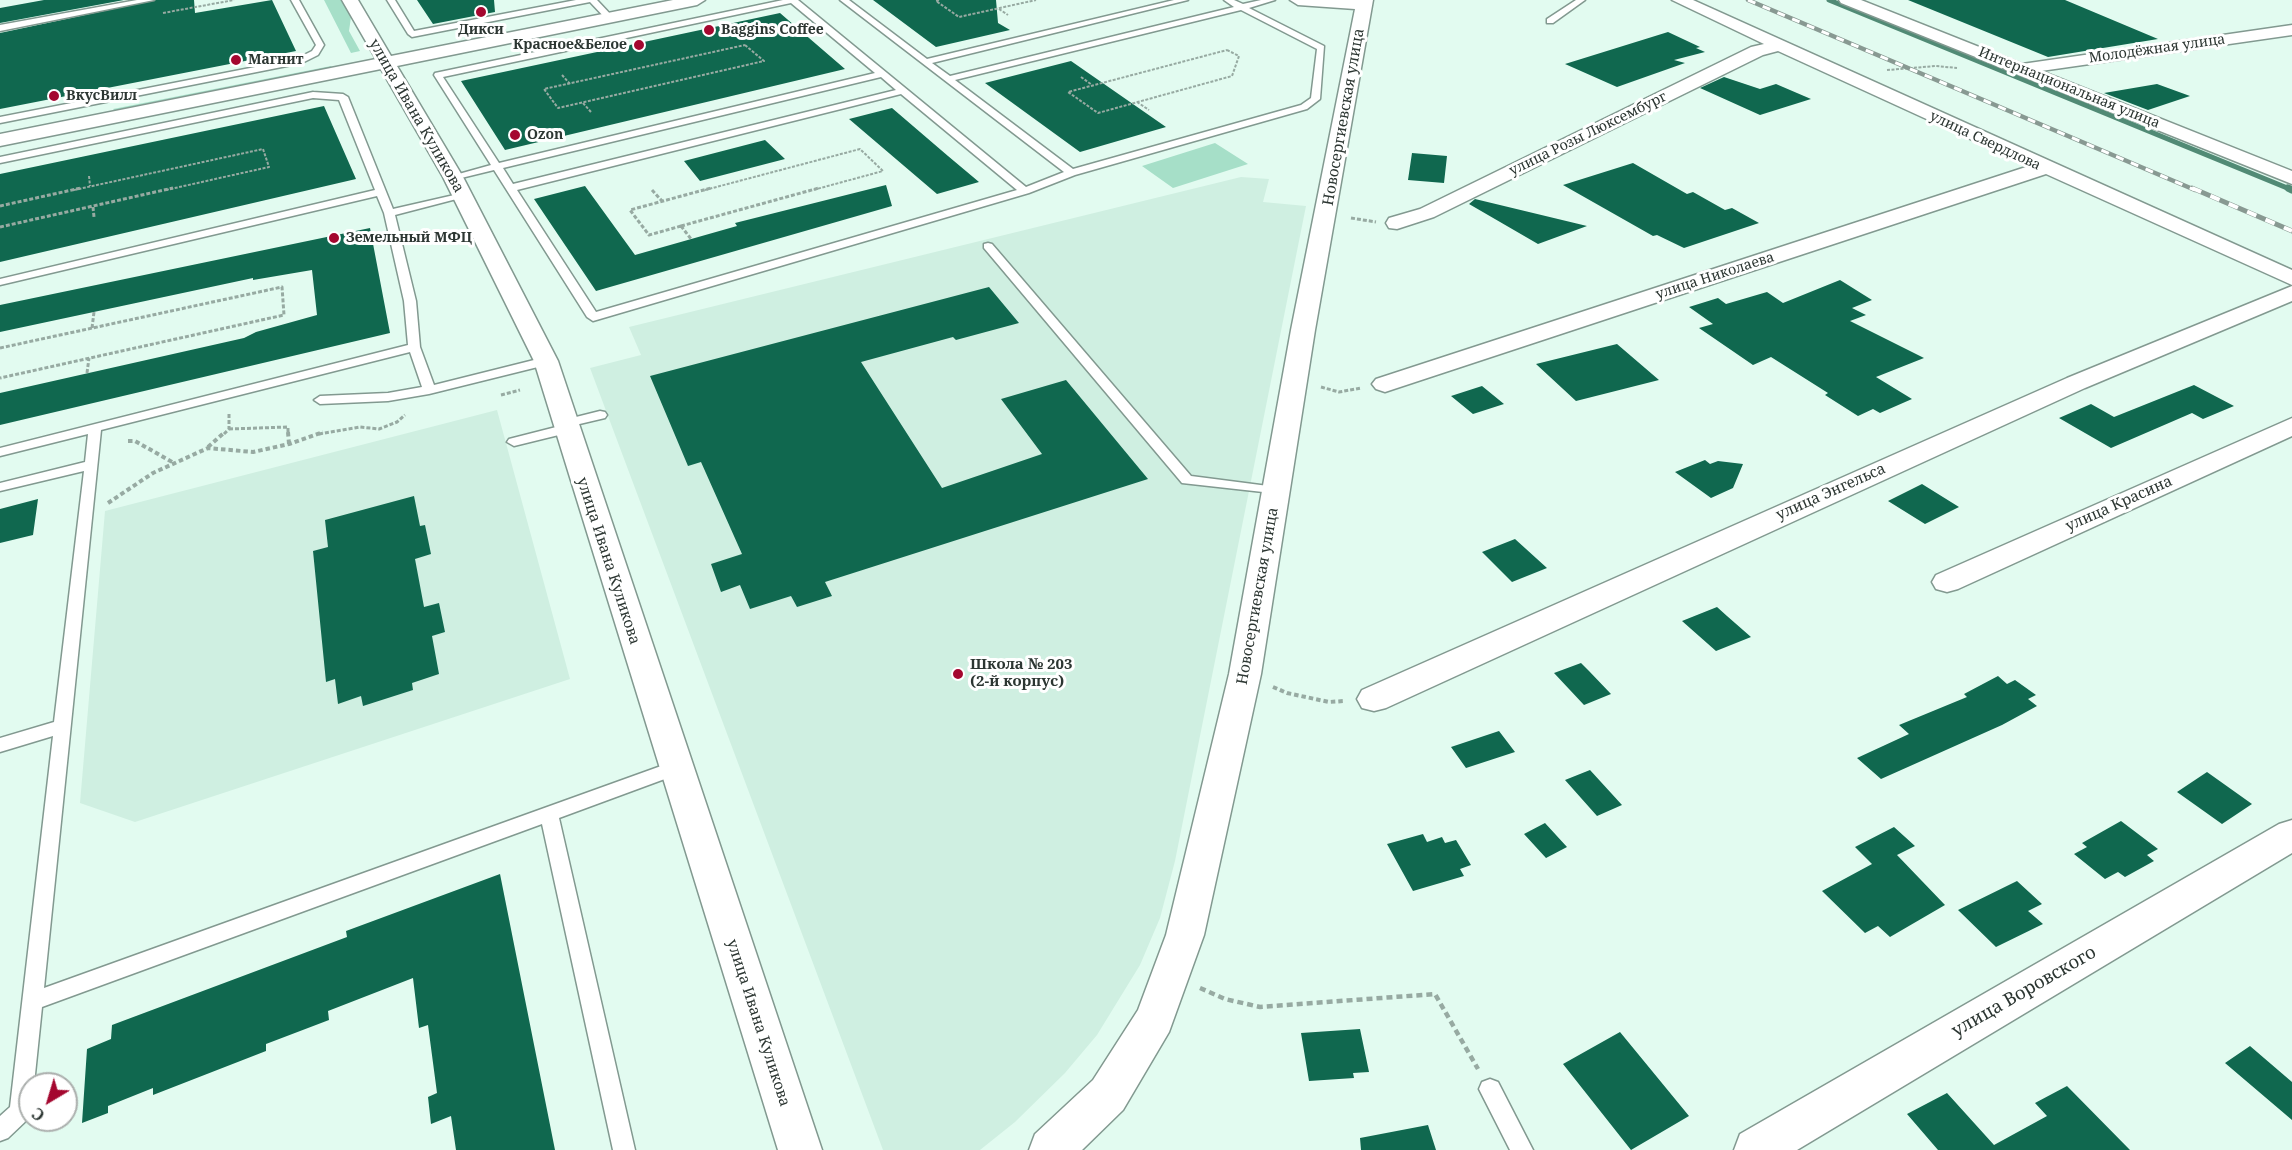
<!DOCTYPE html>
<meta charset="utf-8">
<style>
body{margin:0}
#map{position:relative;width:2292px;height:1150px;overflow:hidden;background:#e2fbf0;font-family:"Noto Serif",serif}
canvas{display:block}
.north{position:absolute;left:18px;top:1072px;width:60px;height:60px;box-sizing:border-box;background:#fff;border:2px solid #abafad;border-radius:50%;rotate:218deg;font-size:16px;font-weight:700;line-height:24px;text-align:center;color:#2c3632}
.north::after{content:'';display:block;margin:auto;width:21px;height:27px;background:#a4072f;clip-path:polygon(50% 0,100% 100%,50% 72%,0 100%)}
</style>
<div id="map">
<canvas width="2292" height="1150"></canvas>
<div class="north">С</div>
</div>
<script>
const ctx = document.querySelector('canvas').getContext('2d');
ctx.lineJoin = 'round';
function fill(path, color) { ctx.fillStyle = color; ctx.fill(path, 'evenodd'); }
const poly = rows => new Path2D(rows.map(r => 'M' + r).join(''));
function strokePath(path, color, width, dash) { ctx.strokeStyle = color; ctx.lineWidth = width; ctx.lineCap = dash ? 'butt' : 'round'; ctx.setLineDash(dash || []); ctx.stroke(path); }
function label(font, color, halo, rows, align = 'center') {
  ctx.font = font + ' "Noto Serif",serif'; ctx.lineWidth = 6; ctx.setLineDash([]); ctx.textBaseline = 'middle'; ctx.strokeStyle = halo; ctx.fillStyle = color; for (const [text, x, y, turn = 0] of rows) {
    ctx.save(); ctx.translate(x, y); ctx.rotate((+turn || 0) * Math.PI / 180); ctx.textAlign = isNaN(turn) ? turn : align; if (halo) ctx.strokeText(text, 0, 0); ctx.fillText(text, 0, 0); ctx.restore();
  }
}
fill(poly([
 [1241,177,1269,179,1263,202,1306,206,1175,861,1160,918,1140,965,1097,1035,1065,1073,1015,1122,980,1150,883,1150,590,368,641,355,629,327],
 [497,410,570,679,135,822,80,803,105,511]
]), '#cfefe1');
fill(poly([
 [324,0,342,0,351,17,349,31,360,51,351,53],
 [331,66,333,69,115,111,113,109],
 [1215,143,1248,164,1173,188,1142,166]
]), '#a6dfc8');
strokePath(poly([
 [1829,0,2292,190]
]), '#518a75', 5);
strokePath(poly([
 [2288,188,2292,190]
]), '#518a75', 7);
fill(poly([
 [44,0,124,0,0,23,0,8],
 [156,0,194,0,195,13,272,0,296,51,0,109,0,33],
 [417,0,494,0,495,12,433,24],
 [873,0,996,0,998,23,1010,30,936,47],
 [1908,0,2065,0,2158,39,2048,57],
 [780,13,845,69,505,150,461,81],
 [1668,32,1700,47,1696,48,1705,52,1674,60,1685,63,1617,87,1565,64],
 [1071,61,1166,127,1080,152,985,83],
 [1724,77,1760,89,1776,84,1811,99,1760,115,1700,88],
 [2157,84,2190,96,2148,110,2104,93],
 [324,106,356,179,0,262,0,174],
 [892,108,948,156,979,182,937,194,849,119],
 [765,140,785,159,700,181,684,161],
 [1412,153,1447,156,1444,183,1408,180],
 [1633,163,1687,194,1693,192,1725,210,1732,208,1759,223,1684,248,1657,235,1653,236,1563,185],
 [886,185,892,206,596,291,534,199,585,186,635,255,737,226,735,223],
 [1475,199,1587,226,1538,244,1469,204],
 [370,228,390,333,0,425,0,393,244,338,256,332,317,315,312,270,253,280,253,278,0,332,0,305],
 [1840,280,1872,300,1852,308,1866,315,1850,321,1924,358,1876,377,1912,399,1880,413,1873,409,1858,416,1825,395,1828,393,1771,357,1753,365,1699,328,1713,324,1689,307,1718,298,1726,304,1767,292,1783,303],
 [989,287,1019,323,956,340,953,337,861,362,942,488,1042,454,1001,399,1066,380,1148,479,825,582,832,596,797,607,791,596,750,609,740,585,721,592,711,564,742,554,701,462,688,466,650,376],
 [1617,344,1659,380,1576,401,1536,364],
 [2194,385,2234,406,2203,419,2192,413,2111,448,2059,418,2091,404,2114,417],
 [1482,386,1504,404,1473,414,1451,396],
 [1705,460,1710,464,1718,461,1743,464,1733,488,1711,498,1675,472],
 [1922,484,1959,507,1925,524,1888,501],
 [414,496,420,526,425,525,431,554,415,559,424,607,439,603,445,632,432,636,439,674,412,683,413,690,363,706,361,696,338,704,335,679,326,682,313,551,328,547,325,520],
 [38,499,33,535,0,543,0,509],
 [1515,539,1547,568,1512,582,1482,552],
 [1717,607,1727,616,1751,637,1716,651,1682,621],
 [1581,663,1589,671,1611,694,1584,705,1554,673],
 [1998,676,2007,684,2015,680,2036,695,2028,699,2037,706,2002,725,1881,779,1857,758,1909,734,1899,725,1967,697,1964,694],
 [1499,731,1515,752,1466,768,1451,747],
 [1590,770,1622,805,1597,816,1565,780],
 [2207,772,2252,804,2222,824,2177,792],
 [2121,821,2158,849,2147,855,2154,861,2125,877,2118,872,2105,879,2074,854,2087,847,2082,843],
 [1545,823,1567,847,1546,858,1524,834],
 [1894,827,1915,846,1897,855,1945,905,1890,937,1878,926,1865,933,1822,891,1872,864,1855,847],
 [1423,834,1427,842,1442,837,1445,843,1456,840,1471,865,1460,869,1464,876,1413,891,1387,844],
 [500,874,555,1150,456,1150,451,1116,431,1124,428,1097,437,1093,428,1025,419,1028,413,978,328,1011,329,1020,266,1044,266,1051,153,1095,153,1088,108,1106,108,1113,82,1123,87,1049,111,1039,112,1025,347,937,346,931],
 [2017,881,2042,904,2028,911,2043,924,1996,947,1958,910],
 [1360,1029,1369,1072,1353,1073,1354,1078,1309,1081,1301,1033],
 [1620,1032,1689,1116,1631,1150,1563,1064],
 [2250,1046,2292,1082,2292,1120,2225,1063],
 [2067,1086,2130,1150,1938,1150,1907,1114,1947,1093,1994,1145,2047,1116,2035,1103],
 [1428,1125,1436,1150,1361,1150,1360,1138]
]), '#10684f');
const lane = poly([
 [137,0,154,0,0,31,0,25,137,0],
 [291,0,299,0,324,45,318,55,302,63,0,123,0,117,296,59,312,51,316,45,291,0],
 [387,0,395,0,414,31,576,0,597,0,614,18,607,20,590,2,412,37,408,34,387,0],
 [783,0,798,0,1026,187,1064,172,840,0,849,0,927,59,1174,0,1188,0,932,63,950,76,1234,7,1224,0,1234,0,1243,4,1261,0,1275,0,1249,8,1324,46,1320,99,1307,109,1075,175,1029,193,593,321,587,317,494,170,453,180,448,177,491,165,434,75,435,73,783,0],
 [791,3,875,73,499,163,443,77,791,3],
 [1241,10,1317,49,1311,98,1301,105,1073,169,955,80,1241,10],
 [881,77,896,90,513,184,503,168,881,77],
 [901,94,1017,190,596,312,517,190,901,94],
 [1576,0,1585,0,1553,23,1547,23,1547,19,1576,0],
 [313,92,343,94,348,97,393,209,463,193,468,196,395,215,416,301,420,347,434,385,546,357,552,361,550,364,429,394,388,401,320,404,314,400,320,396,388,393,422,387,410,352,101,430,44,988,675,761,681,763,684,768,681,773,559,818,635,1150,613,1150,542,824,42,1007,34,1084,30,1084,30,1114,28,1119,8,1138,0,1141,0,1116,10,1107,53,736,0,752,0,738,54,722,84,471,0,491,0,483,85,462,88,434,0,456,0,448,408,345,404,301,384,213,377,196,0,285,0,279,375,190,339,100,313,98,0,163,0,157,313,92],
 [988,243,992,244,1191,476,1276,487,1281,488,1283,491,1281,494,1182,483,984,248,984,244,988,243],
 [600,411,605,412,607,415,605,418,571,426,571,432,514,446,507,442,509,439,560,426,560,421,600,411],
 [1490,1079,1498,1082,1533,1150,1510,1150,1479,1089,1482,1082,1490,1079]
]);
const street = poly([
 [342,0,358,0,391,56,673,0,705,0,697,5,397,66,463,177,558,361,822,1150,778,1150,534,361,443,177,381,69,0,146,0,134,376,59,342,0],
 [1290,0,1373,0,1315,330,1261,674,1204,935,1169,1032,1123,1110,1082,1150,1029,1150,1035,1134,1093,1080,1138,1010,1166,935,1229,674,1291,330,1355,9,1298,5,1290,0],
 [1672,0,1693,0,2292,270,2292,285,2046,174,1394,389,1385,392,1376,389,1372,384,1376,379,2029,166,1778,51,1763,55,1434,217,1397,229,1389,228,1386,223,1389,218,1420,209,1751,47,1764,44,1672,0],
 [1839,0,1861,0,2022,64,2292,25,2292,35,2041,71,2292,171,2292,184,1841,3,1839,0],
 [2292,286,2292,301,2085,388,1386,708,1374,711,1362,708,1357,699,1362,690,2067,378,2292,286],
 [2292,418,2292,436,1958,589,1947,592,1936,589,1932,582,1936,575,2292,418],
 [2292,820,2292,853,1797,1150,1734,1150,1740,1134,2279,824,2292,820]
]);
strokePath(lane, '#829990', 3);
strokePath(street, '#829990', 3);
strokePath(poly([
 [939,0,936,1,959,17,1036,0],
 [999,9,1008,15],
 [163,13,234,0],
 [745,45,764,61,558,108,544,89,745,45],
 [1227,50,1239,56,1232,76,1098,113,1068,92,1227,50],
 [1887,70,1936,66,1957,68],
 [562,75,570,84],
 [1081,77,1092,85],
 [1137,102,1149,110],
 [583,103,591,112],
 [89,176,90,186],
 [74,190,263,149,269,167,166,190],
 [705,190,860,149,883,171,813,190]
]), '#97aaa2', 2, [3, 1.5]);
strokePath(poly([
 [652,190,662,201],
 [0,206,81,188],
 [93,207,94,217],
 [1351,218,1376,222],
 [681,226,691,239],
 [681,226,649,235,630,210,711,188],
 [681,226,819,188],
 [0,227,173,188],
 [92,328,94,312],
 [0,348,282,287,284,315,0,378],
 [87,373,89,358],
 [1321,387,1339,392,1361,388],
 [501,395,520,390],
 [229,429,288,427,288,434],
 [224,434,229,429,229,413],
 [319,434,360,427,379,429,397,422,405,415]
]), '#97aaa2', 3, [4, 2]);
strokePath(poly([
 [288,432,289,444],
 [128,441,135,441,174,463],
 [208,447,225,432],
 [108,503,153,473,208,448,253,452,289,444,323,432],
 [1273,687,1287,693,1329,702,1344,701]
]), '#97aaa2', 4, [4.5, 3]);
strokePath(poly([
 [1200,988,1225,999,1260,1007,1435,994,1478,1069]
]), '#97aaa2', 4.5, [6, 4]);
fill(lane, '#fff');
fill(street, '#fff');
const railFar1 = poly([
 [1748,0,2195,190]
]);
const rail = poly([
 [2192,188,2292,231]
]);
strokePath(railFar1, '#889992', 4.5);
strokePath(rail, '#889992', 5);
strokePath(railFar1, '#fff', 3, [8]);
strokePath(rail, '#fff', 4, [10]);
for (const [x, y, r, color] of [
 [481,12,6,"#a4072f"],
 [709,30,6,"#a4072f"],
 [639,45,6,"#a4072f"],
 [236,60,6,"#a4072f"],
 [54,96,6,"#a4072f"],
 [515,135,6,"#a4072f"],
 [334,238,6,"#a4072f"],
 [958,674,6,"#a4072f"]
]) { const dot = new Path2D(); dot.arc(x, y, r, 0, 2 * Math.PI); ctx.fillStyle = color; ctx.fill(dot); strokePath(dot, '#fff', 2); }
label('bold 14px', '#2c3632', '#fff', [
 ["Дикси",481,30,"center"],
 ["Baggins Coffee",721,30],
 ["Красное&Белое",627,45,"right"],
 ["Магнит",248,60],
 ["ВкусВилл",66,96],
 ["Ozon",527,135],
 ["Земельный МФЦ",346,238]
], 'left');
label('14px', '#2c3632', '#fff', [
 ["Молодёжная улица",2157,49,-8],
 ["Интернациональная улица",2069,88,22],
 ["улица Розы Люксембург",1588,134,-26],
 ["улица Свердлова",1985,141,25],
 ["улица Николаева",1715,276,-18]
]);
label('15px', '#2c3632', '#fff', [
 ["улица Ивана Куликова",416,116,60],
 ["Новосергиевская улица",1344,117,-80],
 ["улица Энгельса",1831,492,-24],
 ["улица Красина",2119,504,-24],
 ["улица Ивана Куликова",608,561,72],
 ["Новосергиевская улица",1258,596,-80],
 ["улица Ивана Куликова",758,1023,72]
]);
label('bold 15px', '#2c3632', '#fff', [
 ["Школа № 203",970,665],
 ["(2-й корпус)",970,682]
], 'left');
label('18px', '#2c3632', '#fff', [
 ["улица Воровского",2024,992,-30]
]);
</script>
